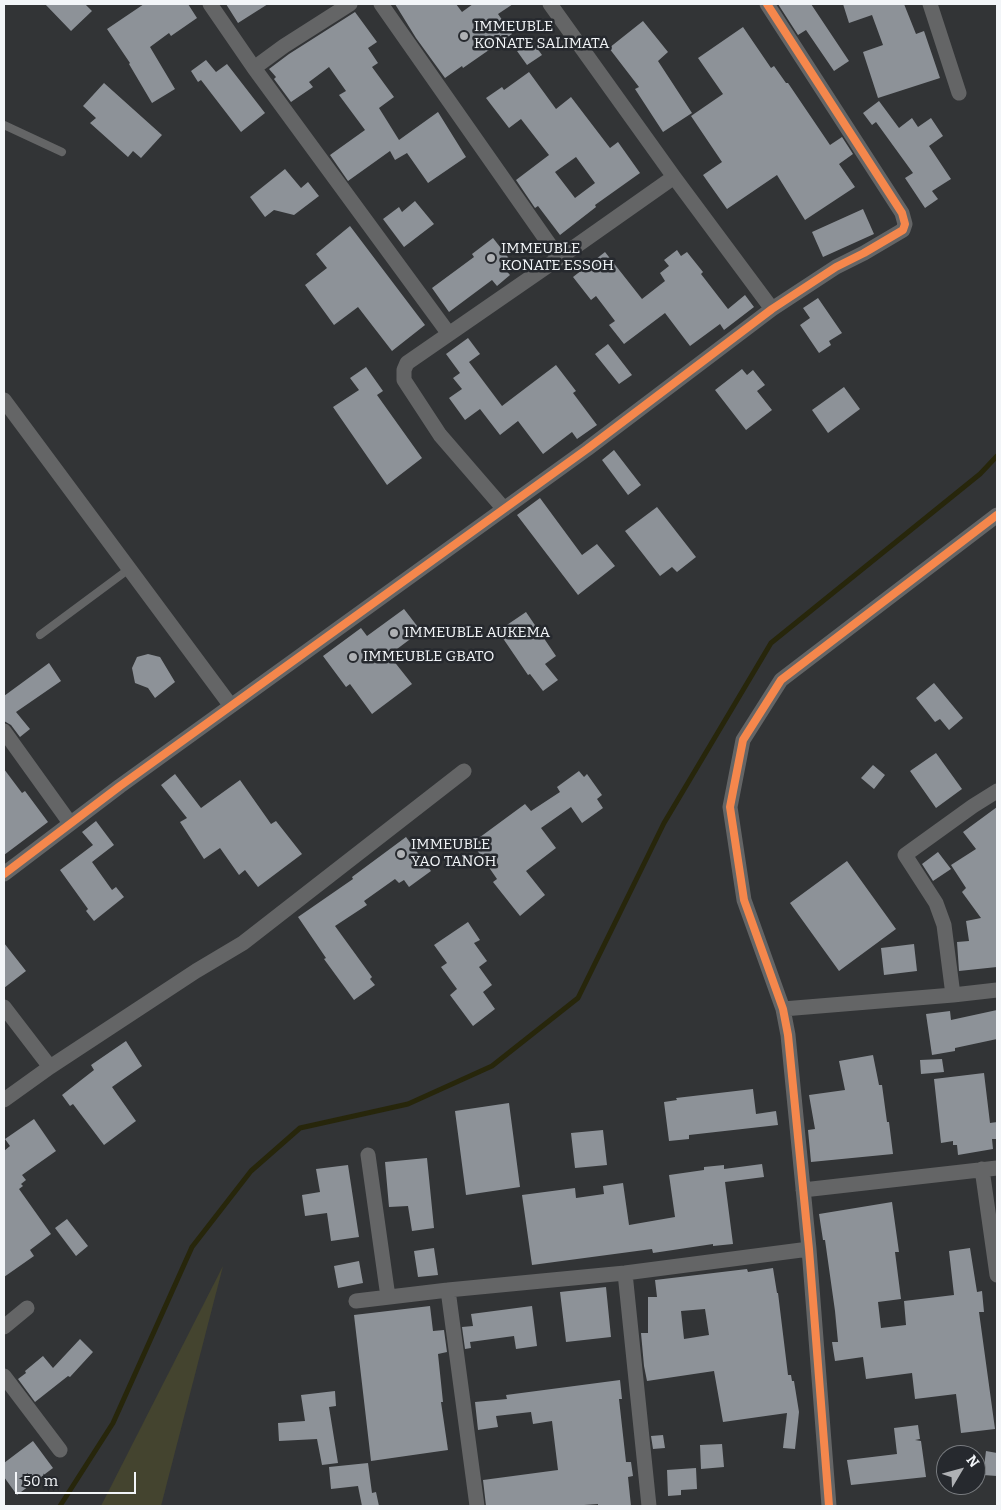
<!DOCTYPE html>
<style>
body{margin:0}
#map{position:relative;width:1001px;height:1510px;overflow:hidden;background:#323436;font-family:Bitter,serif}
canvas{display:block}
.frame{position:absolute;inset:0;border:5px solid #f2f5f8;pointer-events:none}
.north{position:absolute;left:936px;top:1445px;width:50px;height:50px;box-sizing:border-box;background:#26292e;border:1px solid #787b7f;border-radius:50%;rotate:53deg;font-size:14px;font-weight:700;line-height:20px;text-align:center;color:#f2f5f8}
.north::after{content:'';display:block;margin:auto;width:18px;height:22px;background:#afb1b4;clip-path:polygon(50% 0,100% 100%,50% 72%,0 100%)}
.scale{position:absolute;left:15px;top:1472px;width:121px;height:22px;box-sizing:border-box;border:2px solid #f2f5f8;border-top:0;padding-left:6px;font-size:15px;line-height:18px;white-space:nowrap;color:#f2f5f8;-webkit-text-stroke:4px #26292e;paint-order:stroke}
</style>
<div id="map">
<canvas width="1001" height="1510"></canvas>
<div class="frame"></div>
<div class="north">N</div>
<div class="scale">50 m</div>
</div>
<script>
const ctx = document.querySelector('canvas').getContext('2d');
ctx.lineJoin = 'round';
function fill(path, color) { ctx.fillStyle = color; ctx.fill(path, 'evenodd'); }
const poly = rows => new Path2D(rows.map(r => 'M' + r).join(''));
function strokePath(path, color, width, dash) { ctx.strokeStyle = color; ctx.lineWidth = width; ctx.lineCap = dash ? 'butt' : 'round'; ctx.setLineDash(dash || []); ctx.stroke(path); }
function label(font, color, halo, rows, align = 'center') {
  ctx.font = font + ' Bitter,serif'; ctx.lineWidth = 5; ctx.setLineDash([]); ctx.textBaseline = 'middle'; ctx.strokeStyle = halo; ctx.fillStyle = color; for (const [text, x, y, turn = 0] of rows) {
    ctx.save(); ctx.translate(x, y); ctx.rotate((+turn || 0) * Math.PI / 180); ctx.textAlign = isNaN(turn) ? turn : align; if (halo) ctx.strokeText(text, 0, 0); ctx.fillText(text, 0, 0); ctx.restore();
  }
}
fill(poly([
 [223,1266,161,1506,101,1506]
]), '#44442f');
strokePath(poly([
 [60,1506,113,1423,192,1247,251,1171,300,1128,408,1104,492,1066,578,998,664,823,771,643,980,474,997,456]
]), '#27260b', 5);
fill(poly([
 [45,4,85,4,92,11,71,31],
 [144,4,188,4,197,18,171,36,169,33,150,47,175,89,152,103,129,64,130,63,107,29],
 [226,4,268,4,238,23],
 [395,4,456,4,462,12,473,4,513,4,498,14,512,34,463,68,462,66,445,78,416,38],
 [778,4,811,4,849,61,834,71,806,30,798,35],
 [843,4,904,4,916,34,924,31,940,78,878,98,863,52,883,45,872,15,849,23],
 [355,12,377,42,368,48,378,63,372,67,394,97,379,108,399,140,438,112,466,157,428,183,407,153,395,160,390,151,348,181,330,155,365,130,339,95,346,91,329,67,309,82,313,87,291,102,274,79,276,77,269,69,289,54],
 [643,21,668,52,658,61,692,113,663,132,635,89,639,87,609,48],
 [743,27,771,68,774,66,786,83,788,83,830,145,842,137,853,154,839,164,855,187,805,220,777,175,727,209,703,175,722,162,691,116,723,94,698,58],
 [532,41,542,55,527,65,517,51],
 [206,60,216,72,227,64,265,113,241,132,201,80,198,82,191,71],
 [529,72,556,109,571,97,610,148,618,142,640,173,595,205,596,207,560,235,538,206,535,208,516,180,549,155,521,119,509,128,486,98,502,87,504,90],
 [576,157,595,183,575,198,555,172],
 [104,83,162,135,141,158,133,151,128,157,90,123,96,118,83,106],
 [879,101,899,128,912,118,918,127,931,118,943,136,929,146,951,179,932,191,938,199,925,208,905,178,913,173,876,122,872,125,863,113],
 [285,169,301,188,308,182,319,196,294,215,274,210,265,217,250,197],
 [415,201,434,224,404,247,383,219,399,207,402,212],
 [863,209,874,234,823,257,812,232],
 [350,226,425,325,392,351,358,307,334,325,305,285,327,268,316,254],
 [493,238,511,261,503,267,510,275,497,286,492,280,449,312,432,288,474,257,472,254],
 [677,250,681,256,687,252,703,272,701,274,728,309,745,295,754,307,724,330,720,324,690,346,665,313,624,344,609,325,615,321,596,296,591,300,573,277,605,252,642,299,665,281,660,273,669,266,664,260],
 [818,298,842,333,829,341,831,345,819,353,800,325,810,318,803,308],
 [468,338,480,354,469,362,502,406,556,365,576,391,573,393,597,425,577,439,572,432,543,454,518,421,500,435,480,409,465,420,449,398,462,389,453,378,460,373,446,354],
 [608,344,632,375,619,384,595,354],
 [366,367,383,391,377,395,422,458,387,485,333,407,359,390,350,378],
 [742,369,747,375,753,370,765,385,757,391,772,410,746,430,715,390],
 [844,387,860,409,828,433,812,410],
 [614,450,641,485,628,495,602,460],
 [540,498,582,555,597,544,615,566,578,595,517,515],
 [657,507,696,557,677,572,672,567,660,576,625,531],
 [404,609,421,631,389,655,412,684,372,714,350,684,346,687,323,656,361,628,367,636],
 [526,612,556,656,545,664,558,680,543,691,530,674,528,675,498,631],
 [148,654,160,657,175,682,155,698,148,688,135,683,132,668,137,657],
 [49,663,61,681,16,712,30,729,20,737,11,725,4,721,4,696],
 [934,683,963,718,949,730,940,719,935,722,916,698],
 [936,753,962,789,936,808,910,771],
 [873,765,885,775,874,789,861,778],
 [4,769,22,793,25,791,48,822,4,855],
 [579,771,584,777,587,774,602,795,597,799,603,808,582,823,571,807,541,828,556,848,526,871,545,895,520,916,493,882,497,879,472,843,525,804,531,811,560,792,557,787],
 [175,774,201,808,240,780,271,824,276,821,302,854,258,887,245,870,239,875,220,848,204,859,180,822,187,818,161,785],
 [997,807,997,967,959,971,957,942,969,941,966,921,981,918,962,892,966,888,951,865,976,849,963,832],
 [96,821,114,845,92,862,112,890,116,887,124,897,94,921,86,911,88,909,60,870,93,845,82,832],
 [406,837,431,871,409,887,404,880,399,883,395,879,364,901,367,905,335,926,372,977,370,979,375,985,354,1000,324,959,326,958,298,917,353,879,352,877],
 [938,852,951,869,933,881,922,864],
 [847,861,896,929,839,971,790,903],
 [468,922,480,940,474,943,487,961,479,967,492,985,483,992,495,1009,473,1026,450,995,457,989,441,967,447,963,434,945],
 [4,943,26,971,4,988],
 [914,944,917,971,884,975,881,948],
 [997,1010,997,1039,955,1048,955,1051,932,1055,926,1014,950,1011,951,1020],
 [126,1041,142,1066,112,1087,136,1121,104,1145,73,1104,70,1106,62,1095,94,1070,91,1065],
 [873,1055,879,1085,882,1085,887,1122,889,1122,893,1154,811,1162,808,1130,815,1129,809,1095,845,1090,839,1061],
 [942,1059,944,1072,921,1074,920,1060],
 [984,1073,990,1123,997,1122,997,1139,992,1139,993,1149,958,1155,957,1145,953,1145,953,1141,941,1143,934,1079],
 [753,1089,756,1114,776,1111,778,1125,689,1135,689,1139,669,1141,664,1102,677,1100,676,1098],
 [509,1103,520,1187,466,1195,455,1111],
 [34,1119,56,1151,22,1175,26,1180,21,1184,23,1186,19,1189,51,1234,30,1250,34,1256,4,1277,4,1151,10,1146,5,1139],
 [603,1130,607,1165,575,1168,571,1133],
 [427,1158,434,1228,412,1231,408,1206,389,1207,385,1162],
 [762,1164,764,1177,725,1182,733,1244,713,1246,713,1244,653,1253,652,1249,532,1265,522,1195,575,1188,576,1198,604,1194,603,1186,623,1183,629,1225,675,1217,669,1175,704,1170,704,1167,724,1165,724,1169],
 [348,1165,359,1237,331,1241,327,1213,305,1216,302,1195,320,1192,316,1169],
 [892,1202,899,1252,895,1252,901,1299,878,1302,881,1328,906,1325,904,1301,954,1295,949,1251,970,1248,977,1292,982,1291,984,1312,979,1312,995,1429,961,1433,956,1394,915,1399,912,1373,866,1379,863,1357,835,1361,832,1342,838,1342,835,1311,825,1240,823,1240,819,1214],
 [67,1219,88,1246,76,1256,55,1228],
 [434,1248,438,1275,418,1277,414,1251],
 [359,1261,363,1283,338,1288,334,1266],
 [773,1268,777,1293,778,1293,788,1375,791,1375,792,1381,794,1381,799,1412,795,1449,783,1448,787,1413,723,1422,714,1371,647,1381,644,1366,641,1333,648,1333,648,1297,657,1297,655,1280,747,1269,748,1272],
 [705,1309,709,1335,684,1339,681,1311],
 [606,1287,611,1337,566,1342,560,1292],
 [430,1306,433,1331,444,1330,447,1352,438,1354,443,1402,441,1402,448,1450,371,1461,354,1315],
 [532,1306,537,1346,516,1349,514,1336,470,1342,471,1348,465,1349,462,1327,473,1326,471,1314],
 [80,1339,93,1352,70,1377,68,1376,35,1402,18,1379,26,1373,25,1371,43,1356,53,1368],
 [620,1380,622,1399,619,1399,626,1462,631,1462,633,1476,628,1477,631,1506,598,1506,598,1504,570,1506,486,1506,483,1480,558,1470,552,1421,533,1424,531,1412,496,1416,498,1427,478,1430,475,1402,507,1399,506,1395],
 [335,1391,336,1406,329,1407,338,1463,322,1465,317,1439,279,1441,278,1423,305,1421,301,1395],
 [918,1425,920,1439,915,1440,921,1441,926,1477,851,1485,847,1460,897,1454,894,1428],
 [663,1435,665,1448,653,1449,651,1436],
 [33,1441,53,1468,17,1495,4,1477,4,1463],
 [722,1444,724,1467,701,1469,700,1445],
 [986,1451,997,1453,997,1476,983,1475],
 [368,1463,372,1493,376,1492,379,1506,362,1506,358,1486,331,1489,329,1467],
 [696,1468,697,1489,681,1490,681,1495,668,1496,667,1470]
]), '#8d9298');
strokePath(poly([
 [4,125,62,152],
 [40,635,129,569]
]), '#646566', 8);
strokePath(poly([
 [210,4,254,68],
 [350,4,284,46,254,68,449,334],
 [381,4,559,258,407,363,404,370,404,380,440,435,504,509],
 [550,4,674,177,772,309],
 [930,4,959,93],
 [559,258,674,177],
 [4,400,231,706],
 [4,731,70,823],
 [4,874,120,786,587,449,772,309,836,267,864,253,903,230,905,224,902,213,767,4],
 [953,995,944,925,936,903,905,855,973,806,997,791],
 [4,1007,50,1067],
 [783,1009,953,995,997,990],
 [4,1100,50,1067,196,971,243,943,464,771],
 [368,1155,388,1297],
 [982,1169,997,1275],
 [803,1190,997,1168],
 [625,1273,649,1506],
 [448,1290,477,1506],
 [356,1301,448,1290,625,1273,809,1249],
 [4,1327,27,1308],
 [4,1376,60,1450],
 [829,1506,809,1249,788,1035,783,1009,744,900,730,807,743,740,781,680,997,515]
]), '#646566', 15);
strokePath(poly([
 [4,874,120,786,587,449,772,309,836,267,864,253,903,230,905,224,902,213,767,4],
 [829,1506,809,1249,788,1035,783,1009,744,900,730,807,743,740,781,680,997,515]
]), '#f5874c', 8);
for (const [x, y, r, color] of [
 [464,36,5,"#afb1b4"],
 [491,258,5,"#afb1b4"],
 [394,633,5,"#afb1b4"],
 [353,657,5,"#afb1b4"],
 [401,854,5,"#afb1b4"]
]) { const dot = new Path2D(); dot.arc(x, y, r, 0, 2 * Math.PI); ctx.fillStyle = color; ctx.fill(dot); strokePath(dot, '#26292e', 2); }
label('15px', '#f2f5f8', '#26292e', [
 ["IMMEUBLE",474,27],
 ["KONATE SALIMATA",474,44],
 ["IMMEUBLE",501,249],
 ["KONATE ESSOH",501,266],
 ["IMMEUBLE AUKEMA",404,633],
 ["IMMEUBLE GBATO",363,657],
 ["IMMEUBLE",411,845],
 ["YAO TANOH",411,862]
], 'left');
</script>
